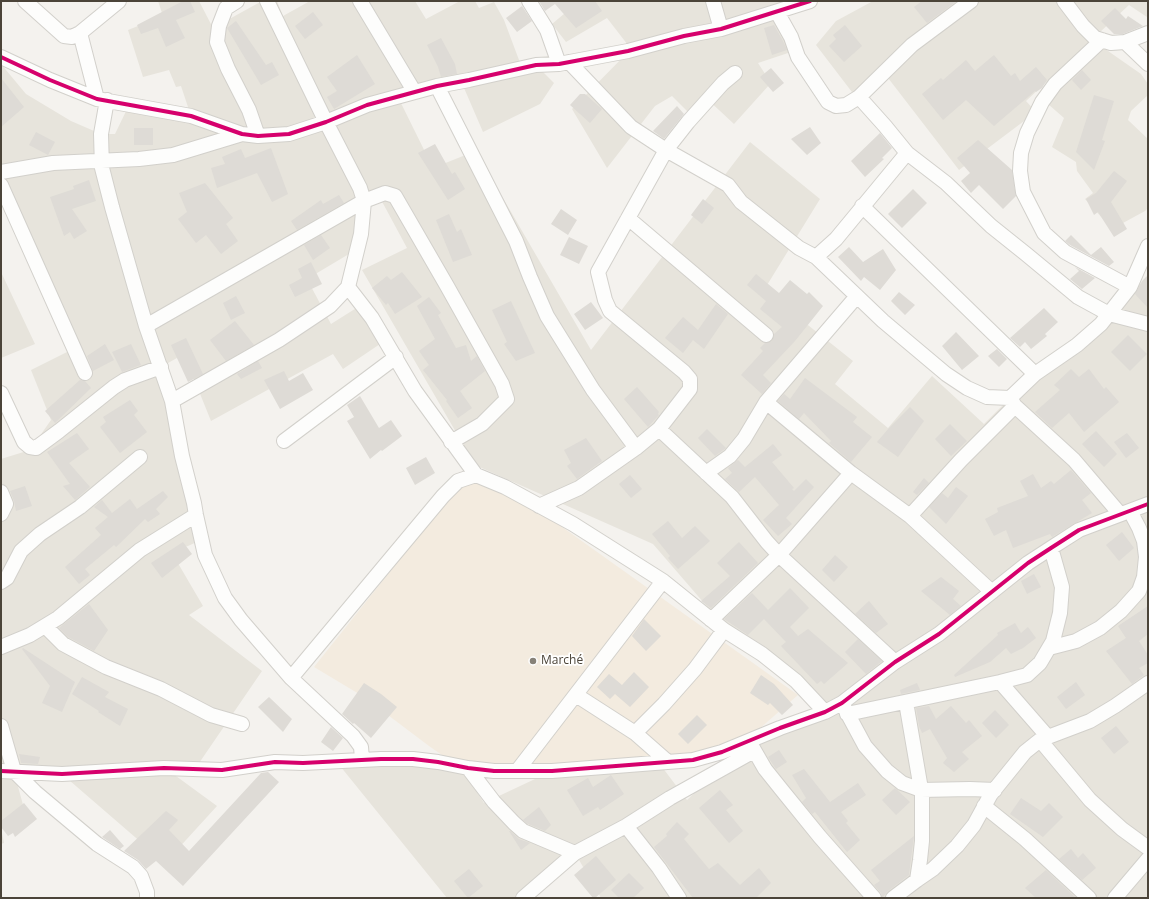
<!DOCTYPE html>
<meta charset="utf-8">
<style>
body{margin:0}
#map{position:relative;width:1149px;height:899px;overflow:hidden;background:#f4f2ee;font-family:"Open Sans",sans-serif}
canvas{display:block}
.frame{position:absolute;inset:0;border:2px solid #4b4439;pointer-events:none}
</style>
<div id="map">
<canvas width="1149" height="899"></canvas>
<div class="frame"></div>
</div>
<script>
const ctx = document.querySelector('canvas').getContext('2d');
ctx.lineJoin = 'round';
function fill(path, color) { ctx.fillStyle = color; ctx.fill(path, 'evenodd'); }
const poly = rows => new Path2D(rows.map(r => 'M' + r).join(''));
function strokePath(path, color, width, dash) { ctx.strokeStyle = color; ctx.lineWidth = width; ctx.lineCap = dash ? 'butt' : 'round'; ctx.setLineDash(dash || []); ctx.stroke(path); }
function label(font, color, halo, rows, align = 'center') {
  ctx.font = font + ' "Open Sans",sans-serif'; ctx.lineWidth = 3.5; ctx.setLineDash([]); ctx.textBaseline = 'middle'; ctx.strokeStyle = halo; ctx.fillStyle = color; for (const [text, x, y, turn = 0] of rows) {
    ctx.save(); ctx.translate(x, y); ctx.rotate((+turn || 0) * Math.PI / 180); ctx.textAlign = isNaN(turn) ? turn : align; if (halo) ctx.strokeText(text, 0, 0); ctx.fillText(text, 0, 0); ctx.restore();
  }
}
fill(poly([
 [158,1,199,1,213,28,262,1,277,1,283,16,310,1,415,1,426,19,460,1,475,1,479,8,494,2,504,20,522,68,536,65,554,83,540,104,483,132,461,81,396,93,433,168,468,154,496,186,591,350,750,142,820,199,764,290,853,361,835,384,888,428,932,376,984,424,1010,398,1101,324,1148,276,1148,898,601,898,575,853,522,898,447,898,336,761,462,769,484,803,552,771,659,763,687,800,749,741,825,712,742,647,653,544,475,465,362,270,407,248,379,196,365,205,354,251,307,279,331,324,358,307,380,344,343,369,333,354,211,421,184,354,161,367,206,538,172,553,203,606,189,615,262,671,195,769,165,768,217,806,165,863,62,774,14,772,28,823,1,828,4,843,1,844,1,459,30,450,51,420,31,370,79,346,10,202,1,206,1,64,26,94,71,121,101,134,115,134,129,105,191,116,181,86,176,87,169,70,143,77,128,30,163,16],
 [566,1,810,1,780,12,797,50,758,63,771,83,734,124,705,97,689,113,672,96,655,106,607,168,572,109,631,49,607,18,566,42,552,24,571,8],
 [873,1,1148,1,1148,16,1147,17,1129,5,1026,101,1036,112,959,170,885,74,855,96,816,45,836,21],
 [1098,44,1141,74,1148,84,1148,95,1131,111,1128,120,1148,139,1148,208,1145,211,1112,229,1085,199,1093,193,1077,171,1076,162,1052,147,1064,118,1040,97],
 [1,272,35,344,1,358]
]), '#e7e4dc');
fill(poly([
 [475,465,798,695,758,730,693,760,462,769,429,746,364,697,314,667]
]), '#f3ebdf');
fill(poly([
 [183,1,190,1,195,12,176,20,185,38,166,47,158,28,141,34,137,25],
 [539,1,595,1,602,11,576,28,555,4,545,11],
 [922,1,957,1,927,23,914,7],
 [522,6,532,21,517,32,506,18],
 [1115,8,1126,19,1128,16,1143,26,1123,34,1114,34,1101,21],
 [313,12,323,25,305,39,295,26],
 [236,21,266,65,272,62,279,75,261,85,227,28],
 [774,25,783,41,787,50,772,55,764,28],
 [845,25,862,46,844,62,829,46,836,39,833,35],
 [441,38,455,64,457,74,441,77,438,67,427,45],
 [357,55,375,84,334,109,327,97,337,91,327,77],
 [994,55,1011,76,1015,73,1020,81,1036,67,1047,80,1042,88,1036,92,1035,91,994,126,966,100,943,120,922,94,941,78,943,80,966,60,975,71],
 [771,68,784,83,773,92,760,77],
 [1082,70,1091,80,1081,90,1072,80],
 [1,78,24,107,1,127],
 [580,94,585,94,602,109,590,123,570,105],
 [1094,95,1114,101,1102,140,1105,141,1094,170,1076,152],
 [677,106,684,114,664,139,653,131],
 [810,127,821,143,807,155,791,139],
 [134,128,153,128,153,145,134,145],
 [36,132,55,142,48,155,29,145],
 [880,133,892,148,882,158,884,159,865,177,851,161],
 [978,140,1012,170,1016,196,1003,209,979,185,971,193,961,181,970,173,957,158],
 [435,144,452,174,455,172,465,189,448,200,418,153],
 [271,148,288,194,272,202,257,173,217,188,211,168,225,164,222,157,241,149,245,158],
 [1114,171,1127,181,1111,202,1127,229,1114,237,1098,212,1094,215,1086,199,1096,193],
 [89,180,96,201,72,209,87,231,74,239,70,232,64,236,50,197,74,189,73,186],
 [205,183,233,218,226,224,238,241,221,254,206,235,196,243,178,219,187,212,179,193],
 [913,189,927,203,902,228,888,214],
 [339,195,344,203,297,230,291,221,321,200,323,204],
 [703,199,714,208,702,224,691,215],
 [561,209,577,220,568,235,551,224],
 [449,214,457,232,461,229,472,255,453,262,436,220],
 [321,235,330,248,313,260,304,245],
 [1071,235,1091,255,1101,247,1114,262,1109,266,1070,245,1065,241],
 [569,237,588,246,579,264,560,255],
 [849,247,863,262,883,249,896,270,880,290,864,277,861,281,838,257],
 [311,262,322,284,295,297,289,285,302,278,298,269],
 [1075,267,1095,278,1082,289,1070,279,1079,271],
 [402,272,422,297,395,314,388,303,386,305,372,288,387,276,391,280],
 [756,274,779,293,790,280,807,294,809,292,823,306,795,341,763,375,771,383,762,394,741,375,763,351,760,348,765,343,772,341,774,334,782,327,760,309,766,301,747,285],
 [1148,275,1148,308,1135,294,1142,281],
 [899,292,915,305,905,315,891,301],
 [236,296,245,313,231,320,223,303],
 [429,297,441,313,438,315,456,348,466,345,471,361,477,356,485,371,460,391,472,408,458,418,446,401,447,400,423,370,429,365,419,351,435,339,417,306],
 [511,301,535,353,516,361,504,344,507,342,492,310],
 [591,302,603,318,585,330,574,314],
 [716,304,728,314,704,349,693,340,683,353,665,338,683,317,698,330],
 [1044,308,1058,322,1045,334,1047,336,1031,349,1025,342,1020,347,1010,338],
 [235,321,254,345,226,361,210,340],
 [956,332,979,356,962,370,942,346],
 [1128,335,1147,354,1130,371,1111,352],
 [186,338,203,374,188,382,171,345],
 [105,344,114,360,93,371,87,356],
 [131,344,141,365,122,372,112,352],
 [997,349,1007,359,999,367,988,356],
 [258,361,262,368,241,379,237,374],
 [1071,369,1079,377,1089,369,1104,389,1106,387,1119,402,1084,432,1069,413,1052,428,1035,412,1060,390,1054,385],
 [284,371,289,381,303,373,313,390,280,409,264,380],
 [805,378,857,417,853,422,872,437,851,462,829,443,831,441,804,413,799,419,778,401,784,394,790,399],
 [80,380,85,381,91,388,55,423,45,411],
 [637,387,659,412,658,414,659,415,648,427,624,399],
 [360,396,379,428,391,420,402,436,382,451,381,450,370,459,347,421,354,417,347,405],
 [130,400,138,411,134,415,147,432,120,453,100,427,106,422,103,417],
 [910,407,924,421,898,457,877,442,889,428],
 [950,424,967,441,951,456,935,439],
 [707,429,726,448,715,456,698,438],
 [1096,431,1117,454,1104,467,1082,444],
 [77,433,89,449,69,463,90,487,75,500,63,486,70,484,47,452],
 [1127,433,1139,448,1126,458,1114,442],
 [586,438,602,461,577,479,567,466,571,463,564,450],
 [773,444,782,455,772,462,794,488,792,489,794,491,806,479,814,487,786,518,792,524,778,536,763,520,779,505,755,477,739,492,725,479,732,473,728,468,738,460,745,467],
 [426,457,435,473,415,485,406,468],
 [1071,470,1091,493,1082,500,1092,513,1052,537,1050,534,1013,548,1006,530,994,536,985,519,998,512,997,508,1028,496,1020,481,1033,474,1041,488,1051,481,1054,484],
 [630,475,642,489,631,498,619,484],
 [924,478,929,483,917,495,913,492],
 [25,486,32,506,16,511,14,501,10,491],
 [956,487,968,496,946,524,929,507,942,493,948,498],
 [163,491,168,497,156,509,160,514,148,522,145,519,116,547,114,545,85,569,90,575,79,584,65,567,101,535,95,528,108,517,94,507,102,500,112,513,130,499,137,509],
 [668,521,682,538,695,526,710,541,678,569,668,558,670,556,652,534],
 [1122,532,1134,548,1119,561,1106,545],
 [183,542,192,554,162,578,151,563],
 [739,542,758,563,711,608,701,601,730,576,717,563],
 [835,555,848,567,834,582,822,570],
 [1034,574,1041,587,1027,594,1021,581],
 [941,577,959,591,953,599,961,606,950,615,921,591],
 [790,588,809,608,790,627,798,636,808,629,848,663,824,684,821,681,817,684,781,646,786,642,764,619,748,635,724,619,752,593,768,610],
 [869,601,888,624,876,633,855,614],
 [89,604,108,630,94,651,68,637,59,628],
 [1148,606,1148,634,1139,641,1148,655,1148,663,1139,668,1144,675,1132,684,1106,651,1126,638,1118,626],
 [644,619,661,636,646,651,632,636],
 [1015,623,1021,633,1028,627,1036,638,1023,648,1011,654,1006,648,990,662,955,677,954,675,998,635,997,633],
 [858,639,882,661,866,674,845,652],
 [23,648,75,682,62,712,42,703,50,686,22,649],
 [634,672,649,687,630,707,615,694,610,699,597,687,609,674,622,685],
 [761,675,774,684,793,705,782,715,770,703,768,705,750,693],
 [82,677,109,692,105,697,128,709,120,726,98,712,99,711,72,694],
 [1076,682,1085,695,1066,709,1057,697],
 [364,683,381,694,397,707,371,738,354,723,353,724,342,714],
 [917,683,920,690,901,694,900,690],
 [269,697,292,719,283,732,258,707],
 [929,706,936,719,951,706,966,723,969,720,982,736,962,752,969,759,954,772,943,763,947,758,930,729,922,733,919,726,916,708],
 [995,710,1009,725,996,738,982,723],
 [697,715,707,725,688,744,678,734],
 [1116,726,1129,742,1114,754,1101,738],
 [331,727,343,738,333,751,321,742],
 [779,750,787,762,776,769,768,757],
 [19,754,40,757,38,764,21,763],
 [804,769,830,802,858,783,866,795,841,812,848,821,846,823,860,840,847,852,815,812,812,814,802,802,806,798,792,775],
 [268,772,279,782,183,886,156,861,146,869,138,860,124,851,166,811,178,820,169,830,189,851,261,773],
 [611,775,624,794,600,810,598,807,583,816,567,790,588,778,593,787],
 [895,788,910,802,896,815,882,800],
 [720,790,733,805,726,810,743,831,729,843,699,808],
 [1021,798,1041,811,1049,803,1063,817,1043,837,1010,814],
 [24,803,37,819,15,837,13,833,8,836,1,827,1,821],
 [539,807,551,825,545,831,528,824,523,820],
 [677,822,689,834,684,839,709,869,718,863,740,885,759,868,771,883,756,898,693,898,654,847,667,836,666,834],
 [110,830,124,846,120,849,102,837],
 [509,831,510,831,519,839,530,843,521,850],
 [914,836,909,875,888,891,882,898,881,893,874,885,880,881,871,870],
 [1071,849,1078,858,1083,853,1096,868,1082,880,1059,859],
 [596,856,616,880,595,898,593,898,574,875],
 [469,869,483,886,468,898,454,881],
 [1046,870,1076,898,1036,898,1025,888],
 [629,873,644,888,633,898,619,898,611,890]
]), '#dedbd6');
const street = poly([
 [25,1,64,36,72,37,80,33,119,1],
 [237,1,226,8,219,26,217,42,228,69,249,110,258,136],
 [360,1,414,91],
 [529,1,547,30,559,64],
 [713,1,721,29],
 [1064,1,1083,26,1095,38,1111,43,1125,42,1148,33],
 [777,12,791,37,798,57,828,102,836,106,846,105,859,97,885,126,907,153,946,183,991,226,1026,254,1078,297,1109,314,1148,324],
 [80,33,97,99],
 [1102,40,1055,84,1042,102,1027,133,1021,153,1020,171,1023,192,1044,233,1065,252,1130,287],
 [1125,42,1148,64],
 [1,57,50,80,97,99,191,116,242,134,258,136,289,134,326,122,367,105,437,86,469,80,536,65,559,64,628,51,684,36,721,29,810,1],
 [569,62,631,127,666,150,728,185,741,202,799,248,816,257,883,321,946,374,967,388,987,397,1010,398],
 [437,86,516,241,530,277,547,316,593,390,636,448],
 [859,97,912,45,971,1],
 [107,100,101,134,102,168,112,207,146,326,172,401,182,456,194,503,196,515,205,555,225,598,241,620,291,678,353,736,361,747,362,759],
 [1,172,53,163,139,159,173,155,242,134],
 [1,185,85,373],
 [862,206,1035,374],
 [628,218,766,335],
 [816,257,836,239,907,153],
 [348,287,372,318,415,391,476,475],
 [146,326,364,201,385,193,395,196,447,286,502,384,507,399,482,424,451,442],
 [1,393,24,442,30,447,36,448,59,431,114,387,125,380,161,367],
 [172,401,279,340,330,306,348,287,361,234,364,201,360,188,326,122,267,1],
 [766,402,851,473,910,516,992,592],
 [659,429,732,497,767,542,779,555,895,662],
 [284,441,396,357],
 [706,473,730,456,744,439,766,402,857,296],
 [1,492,6,504,1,514],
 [539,506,579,488,636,448,659,429,690,389,690,379,684,372,610,311,605,300,598,272,666,150,688,122,723,83,735,73],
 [1120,514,1074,460,1015,406,1010,398,1035,374,1077,345,1101,324,1130,287,1148,246],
 [910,516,961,460,1015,406],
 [1,582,7,578,21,551,40,534,80,507,140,457],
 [711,620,779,555,851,473],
 [45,626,63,644,106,667,161,689,211,715,242,724],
 [1,647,30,635,58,618,140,550,196,515],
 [1049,648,1076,641,1100,628,1121,611,1139,591,1144,577,1146,557,1144,541,1139,528,1130,511],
 [291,678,443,496,458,481,476,475,505,487,573,524,663,581,724,630,762,654,796,681,825,712],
 [1000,682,1048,737],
 [576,695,635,733],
 [906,702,922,795,922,841,920,860,917,880],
 [844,707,865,746,887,771,902,783,921,790,970,789,995,790],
 [847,714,1000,682,1027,675,1040,663,1053,641,1060,613,1062,587,1051,548],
 [1,726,14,771,35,792,97,844,133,867,141,876,147,892,147,898],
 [1040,740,1090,800,1122,829,1148,848],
 [750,743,765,769,781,789,820,837,874,898],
 [668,762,635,733,664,704,695,669,724,630],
 [468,768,494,802,514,823,523,831,575,853],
 [1,771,62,774,164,768,222,770,275,762,303,763,381,759,413,759,438,762,468,768,494,771,552,771,693,760,722,752,780,728,825,712,842,703,895,662,939,634,1028,563,1051,548,1079,530,1148,504],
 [517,771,663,581],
 [984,806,1025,839,1089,898],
 [626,826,659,868,679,898],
 [523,898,575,853,626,826,670,798,754,751],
 [893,898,917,880,933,869,957,846,974,825,991,794,1025,752,1040,740,1090,721,1115,706,1148,683],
 [1115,898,1148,859]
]);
strokePath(street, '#d2d0cb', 16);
strokePath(street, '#fdfdfc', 14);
strokePath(poly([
 [1,57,50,80,97,99,191,116,242,134,258,136,289,134,326,122,367,105,437,86,469,80,536,65,559,64,628,51,684,36,721,29,810,1],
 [1,771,62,774,164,768,222,770,275,762,303,763,381,759,413,759,438,762,468,768,494,771,552,771,693,760,722,752,780,728,825,712,842,703,895,662,939,634,1028,563,1051,548,1079,530,1148,504]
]), '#d6006c', 4);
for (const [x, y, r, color] of [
 [533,661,4,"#868178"]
]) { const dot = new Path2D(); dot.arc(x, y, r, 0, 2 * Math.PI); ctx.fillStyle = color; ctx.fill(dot); strokePath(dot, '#fff', 1.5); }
label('12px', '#4b4439', '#fff', [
 ["Marché",541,661]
], 'left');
</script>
